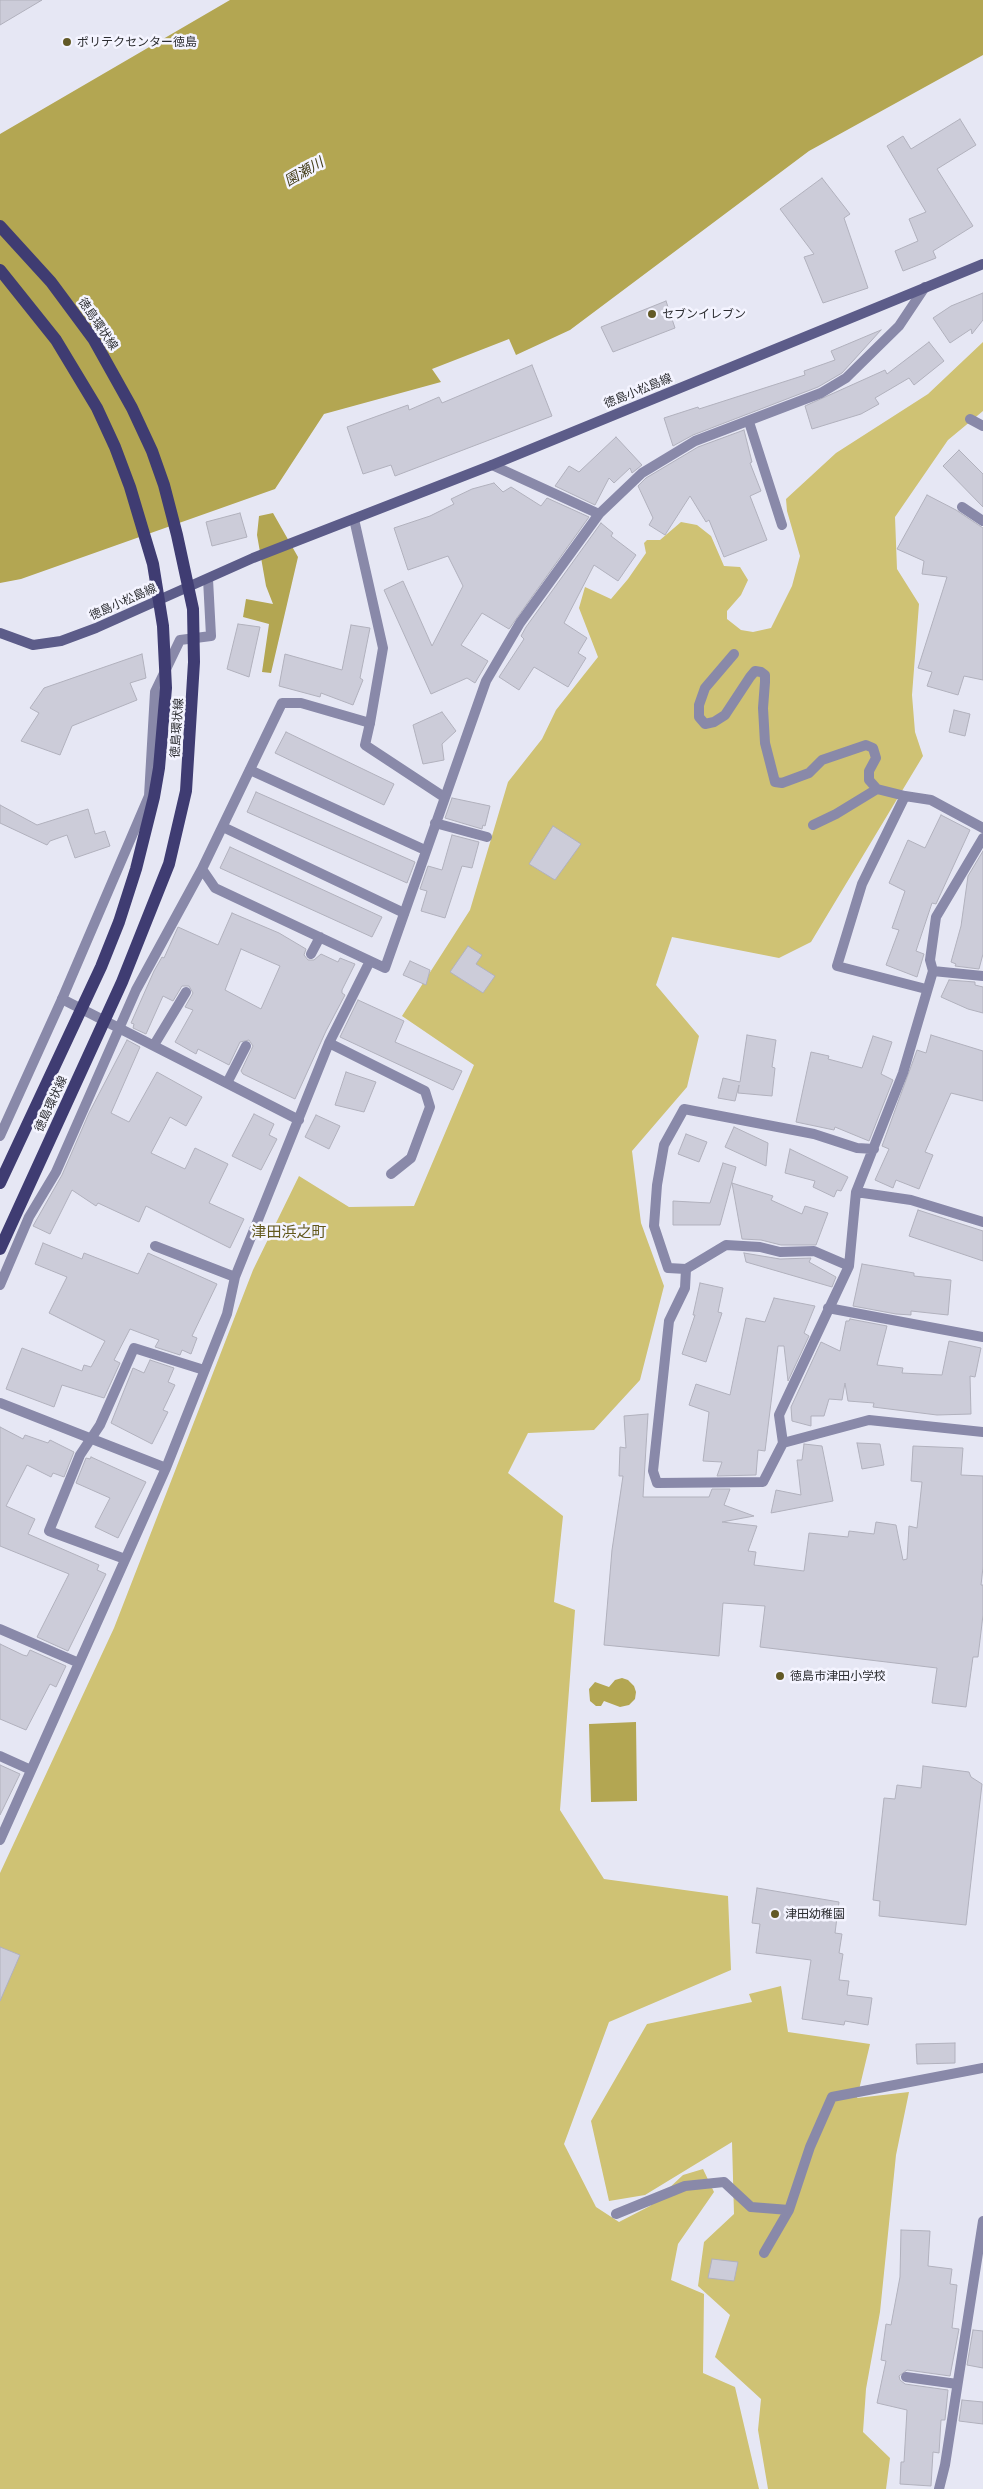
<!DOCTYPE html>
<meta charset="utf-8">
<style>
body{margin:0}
canvas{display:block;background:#e6e7f4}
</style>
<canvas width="983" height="2489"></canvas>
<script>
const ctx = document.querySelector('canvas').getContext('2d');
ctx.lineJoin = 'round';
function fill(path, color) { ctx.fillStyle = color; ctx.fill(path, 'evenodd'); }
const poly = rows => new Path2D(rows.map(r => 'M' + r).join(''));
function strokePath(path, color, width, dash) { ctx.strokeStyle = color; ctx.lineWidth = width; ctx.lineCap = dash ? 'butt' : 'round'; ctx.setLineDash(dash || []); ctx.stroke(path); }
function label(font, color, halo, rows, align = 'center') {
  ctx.font = font + ' "Golos Text","Noto Sans JP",sans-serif'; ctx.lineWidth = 5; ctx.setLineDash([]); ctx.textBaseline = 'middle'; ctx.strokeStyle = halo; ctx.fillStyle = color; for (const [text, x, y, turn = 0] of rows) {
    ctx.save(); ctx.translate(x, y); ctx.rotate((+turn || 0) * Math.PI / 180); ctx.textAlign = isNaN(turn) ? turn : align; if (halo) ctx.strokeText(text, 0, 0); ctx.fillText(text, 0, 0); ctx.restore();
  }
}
fill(poly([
 [983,342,983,411,948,440,895,517,897,569,919,604,912,695,915,732,923,756,811,942,779,958,672,937,656,985,699,1036,687,1087,632,1151,641,1223,664,1286,640,1380,594,1430,528,1433,508,1473,563,1516,554,1602,575,1610,560,1810,604,1879,728,1896,731,1970,609,2022,564,2144,596,2207,619,2222,650,2206,683,2175,703,2169,714,2192,678,2244,671,2280,704,2294,703,2373,735,2387,759,2489,0,2489,0,1873,114,1628,253,1270,299,1176,349,1207,414,1206,474,1065,402,1016,470,910,508,782,542,739,556,710,598,657,579,608,585,587,611,599,628,579,646,553,644,543,647,540,660,540,681,522,697,525,711,536,724,566,740,567,748,580,741,595,727,611,727,619,741,630,753,632,771,628,792,586,800,556,787,511,786,499,836,453,928,394],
 [781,1986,788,2032,870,2044,857,2098,909,2092,896,2155,880,2312,866,2389,863,2432,890,2458,886,2489,768,2489,758,2430,761,2399,715,2357,730,2315,698,2286,704,2242,734,2214,732,2142,645,2195,609,2201,591,2121,647,2024,752,2002,749,1994]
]), '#cfc274');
fill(poly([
 [230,0,983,0,983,55,809,151,570,330,516,355,509,339,432,369,441,382,324,414,275,489,21,579,0,583,0,134],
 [273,513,298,557,271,673,262,672,269,624,243,617,246,599,273,604,266,586,257,535,259,516],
 [622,1678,628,1680,634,1686,636,1692,635,1699,629,1705,620,1707,604,1701,601,1706,596,1706,590,1701,589,1689,595,1682,609,1687,615,1680],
 [636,1722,637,1801,591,1802,589,1724]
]), '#b3a652');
const building = poly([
 [0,0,42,0,0,25,0,0],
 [960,119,976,145,937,169,973,226,933,251,936,258,903,271,895,251,918,241,909,219,926,212,887,146,903,136,911,149,960,119],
 [822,178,850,214,844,218,868,288,823,303,804,257,814,254,780,209,822,178],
 [983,293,983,320,972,334,971,329,950,343,933,318,951,306,983,293],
 [666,301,675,328,613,352,601,327,666,301],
 [881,330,842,373,818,387,693,435,673,446,664,418,698,407,699,409,805,375,804,371,835,360,831,351,881,330],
 [929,342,944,361,914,385,909,378,875,398,879,404,861,414,812,429,805,406,885,370,887,374,929,342],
 [532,365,552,416,395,476,391,465,363,474,347,427,408,405,409,410,439,397,442,403,532,365],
 [744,430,752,462,750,463,761,491,750,496,767,540,724,557,709,520,706,522,690,496,665,535,649,525,653,518,638,486,646,478,698,447,744,430],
 [616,437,642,465,632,473,630,468,614,483,609,478,595,505,555,486,569,466,579,472,616,437],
 [959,450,983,474,983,507,943,466,959,450],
 [494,483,503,492,511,487,541,506,547,498,589,517,509,629,482,613,461,645,488,661,475,683,467,678,431,694,384,590,403,581,432,646,463,586,448,556,408,570,394,528,430,516,454,504,451,499,472,489,494,483],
 [927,495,956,510,983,528,983,680,964,676,958,695,927,686,932,672,918,668,947,577,922,574,924,561,897,549,927,495],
 [240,513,247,537,212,546,206,522,240,513],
 [601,523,613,533,611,536,636,555,618,581,594,565,564,623,587,638,578,653,586,658,568,687,534,667,519,690,499,677,524,639,521,636,526,627,601,523],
 [238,624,260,627,249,677,227,669,238,624],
 [351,625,370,628,360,678,363,680,353,705,321,693,320,697,279,686,285,654,342,670,351,625],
 [142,654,146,678,130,683,137,700,72,726,60,755,21,741,39,713,30,708,44,688,142,654],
 [954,710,970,714,965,736,949,732,954,710],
 [442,712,456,731,442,744,444,760,423,764,413,725,442,712],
 [286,732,394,784,384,805,275,753,286,732],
 [256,792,415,862,407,883,247,812,256,792],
 [452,798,490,806,485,826,483,825,482,829,445,818,452,798],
 [0,805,37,825,88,809,95,834,105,831,110,846,75,858,67,835,50,841,47,845,0,823,0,805],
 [941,815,970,830,936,904,932,903,916,951,924,954,917,977,886,965,899,930,892,928,905,891,889,883,908,840,925,848,941,815],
 [553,826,581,844,555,880,529,864,553,826],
 [452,835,479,842,472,868,462,866,445,918,421,911,427,891,420,889,428,866,442,870,452,835],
 [230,847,382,917,372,937,220,868,230,847],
 [983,851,983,954,979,969,955,966,956,964,951,962,961,926,968,876,983,851],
 [232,913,279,933,306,949,304,955,308,960,314,960,321,954,338,962,340,958,355,964,342,990,342,993,345,995,326,1031,295,1099,243,1074,241,1071,253,1046,249,1040,240,1042,229,1065,198,1049,196,1054,175,1042,193,1010,185,1007,193,993,189,986,182,986,173,1001,163,996,146,1034,133,1028,134,1024,131,1023,154,971,162,957,164,958,178,927,218,945,232,913],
 [241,949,280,966,261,1009,225,990,241,949],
 [468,946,482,955,476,964,495,976,483,993,450,972,468,946],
 [410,961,430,970,426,985,403,975,410,961],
 [949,980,975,982,975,985,983,987,983,1013,968,1009,941,997,949,980],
 [358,1000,404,1021,395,1042,462,1071,453,1090,340,1037,358,1000],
 [747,1035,776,1040,772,1067,775,1068,772,1096,738,1093,739,1085,735,1101,718,1098,723,1078,740,1082,747,1035],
 [931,1035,983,1051,983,1101,951,1093,925,1152,933,1155,919,1189,896,1180,893,1188,875,1180,889,1149,882,1146,917,1050,926,1053,931,1035],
 [873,1036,892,1042,881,1074,893,1080,869,1141,835,1127,834,1130,796,1122,811,1052,829,1056,828,1059,862,1068,873,1036],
 [127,1040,140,1047,111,1113,129,1122,157,1072,202,1097,186,1126,170,1117,151,1153,185,1169,195,1148,228,1164,209,1203,244,1219,230,1248,146,1206,139,1222,98,1203,96,1206,72,1190,50,1234,33,1226,62,1175,89,1113,127,1040],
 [346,1072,376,1082,364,1112,335,1105,346,1072],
 [254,1114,274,1124,269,1135,277,1139,261,1170,232,1156,254,1114],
 [316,1115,340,1126,329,1149,305,1137,316,1115],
 [734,1127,768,1143,766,1166,725,1147,734,1127],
 [686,1134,707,1142,699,1162,678,1154,686,1134],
 [790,1149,848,1177,841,1191,837,1190,834,1197,813,1187,815,1181,785,1173,790,1149],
 [723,1163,736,1167,720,1225,673,1225,673,1201,710,1203,723,1163],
 [732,1183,773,1196,771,1200,802,1214,805,1206,828,1213,816,1245,781,1245,761,1240,742,1239,732,1183],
 [918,1210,983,1231,983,1261,909,1236,918,1210],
 [43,1243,82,1259,84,1253,138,1274,148,1253,217,1284,192,1336,197,1338,191,1354,182,1350,180,1355,155,1347,159,1340,130,1329,114,1360,120,1363,104,1398,62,1385,54,1407,6,1389,22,1348,82,1371,84,1365,91,1367,105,1341,49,1313,67,1277,35,1264,43,1243],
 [744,1253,780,1259,811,1258,809,1262,836,1277,832,1287,746,1262,744,1253],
 [862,1264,914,1273,914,1276,951,1280,948,1315,911,1311,911,1315,896,1314,853,1306,862,1264],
 [700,1283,723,1288,718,1312,722,1313,706,1362,682,1354,695,1315,693,1315,700,1283],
 [774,1298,815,1306,804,1333,809,1336,788,1381,784,1346,778,1346,765,1451,758,1450,756,1475,717,1476,722,1462,703,1461,709,1412,689,1405,696,1384,730,1395,746,1318,765,1322,774,1298],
 [850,1319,887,1326,877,1365,903,1368,902,1373,942,1375,949,1341,981,1348,975,1377,970,1376,971,1414,937,1415,873,1407,874,1403,848,1401,845,1383,842,1400,829,1399,824,1416,811,1416,811,1426,792,1421,791,1407,821,1342,840,1351,846,1321,849,1321,850,1319],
 [150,1360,174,1368,168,1382,175,1385,163,1410,168,1412,152,1444,111,1423,133,1368,144,1373,150,1360],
 [648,1414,643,1497,709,1497,712,1489,730,1489,724,1505,754,1516,722,1522,757,1526,748,1551,756,1552,754,1565,804,1571,809,1533,848,1537,849,1531,874,1534,876,1522,896,1525,903,1560,907,1559,909,1526,917,1528,922,1482,911,1481,913,1446,963,1448,961,1475,983,1476,983,1567,981,1585,983,1585,983,1615,978,1657,973,1657,966,1707,932,1703,937,1668,760,1647,765,1606,723,1603,719,1656,604,1645,612,1550,623,1476,619,1476,620,1447,626,1448,624,1416,648,1414],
 [0,1427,23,1439,25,1435,48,1443,50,1440,74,1452,64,1477,53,1473,51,1477,27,1465,6,1506,35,1519,28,1534,99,1565,97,1570,106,1574,68,1651,37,1637,69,1574,0,1546,0,1427],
 [857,1443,880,1444,884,1465,862,1469,857,1443],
 [804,1444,822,1446,833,1501,771,1513,776,1490,801,1495,797,1460,802,1460,804,1444],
 [91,1457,146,1482,118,1538,95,1527,110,1498,76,1483,86,1458,90,1459,91,1457],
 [0,1644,23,1655,27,1656,30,1650,66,1666,56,1687,50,1684,26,1730,0,1719,0,1644],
 [0,1765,20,1774,0,1815,0,1765],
 [923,1766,969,1772,971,1777,982,1784,966,1925,879,1916,880,1901,873,1900,884,1798,895,1799,897,1785,921,1788,923,1766],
 [757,1888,839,1902,835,1933,842,1934,839,1953,843,1954,839,1980,849,1981,847,1995,872,1998,868,2025,845,2021,844,2025,802,2019,811,1960,756,1953,760,1924,752,1923,757,1888],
 [0,1947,20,1955,0,2001,0,1947],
 [955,2043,955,2063,917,2064,916,2044,955,2043],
 [901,2230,930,2231,928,2266,952,2269,950,2284,957,2285,952,2328,959,2329,950,2376,907,2370,899,2376,900,2380,905,2384,948,2390,945,2420,941,2420,939,2453,933,2452,931,2486,900,2484,901,2462,904,2462,907,2410,877,2403,886,2361,881,2360,886,2324,891,2325,900,2277,901,2230],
 [712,2259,738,2262,734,2281,708,2278,712,2259],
 [973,2330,983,2331,983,2368,967,2365,973,2330],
 [962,2400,983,2402,983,2424,959,2421,962,2400]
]);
fill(building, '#ccccd9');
strokePath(building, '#b1b1bd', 1);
strokePath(poly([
 [370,723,365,745,444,797],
 [250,770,425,850],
 [223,827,404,913],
 [616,2214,685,2186,724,2182,751,2207,789,2210,810,2147,832,2097,983,2068],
 [764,2253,789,2210]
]), '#8989a9', 10);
strokePath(poly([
 [970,419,983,426],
 [749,422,782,525],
 [492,465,599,514],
 [962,507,983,521],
 [354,519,383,648,370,723,301,703,282,703,202,869,215,888,385,968,486,681,520,623,599,514,642,473,695,441,821,393,846,378,899,326,925,287],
 [734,654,705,688,699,705,699,717,705,724,714,722,725,715,750,677,755,671,761,672,765,675,765,682,763,708,765,743,775,782,782,783,809,773,822,760,866,745,873,748,876,758,869,771,869,780,877,789,905,796],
 [435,823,487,837],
 [813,825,836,814,877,789],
 [311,954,320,937],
 [933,971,930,960,936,917,983,838],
 [926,989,837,966,862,884,905,796,931,800,983,828],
 [62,999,299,1120],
 [329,1043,425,1091,430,1107,411,1158,391,1174],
 [154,1045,186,992],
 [227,1083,246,1046],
 [856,1192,911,1200,983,1222],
 [155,1246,235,1277],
 [849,1266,814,1251,780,1252,760,1247,726,1245,686,1269,685,1288,669,1321,653,1471,657,1483,763,1482,783,1443,869,1420,983,1432],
 [686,1269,668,1268,654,1226,657,1185,664,1145,684,1109,814,1134,857,1148,874,1149],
 [0,1285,29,1217,56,1172,136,990,202,869],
 [828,1308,983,1337],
 [0,1403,166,1468],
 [783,1443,779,1415,849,1266,856,1192,903,1073,933,971,983,976],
 [125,1559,49,1531,80,1455,100,1425,134,1348,204,1370],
 [0,1629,79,1663],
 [0,1756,31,1770],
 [0,1840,166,1468,227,1314,235,1277,329,1043,370,961],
 [906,2377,957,2384],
 [939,2489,945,2465,983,2221]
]), '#8989a9', 10);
strokePath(poly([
 [0,1136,62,999,149,796,155,692,180,640,211,636,208,579]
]), '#8989a9', 10);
strokePath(poly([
 [0,633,33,645,61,641,96,628,253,558,492,465,983,264]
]), '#5c5c89', 10);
strokePath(poly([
 [0,226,51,282,94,340,132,408,152,451,164,485,177,535,193,609,194,662,186,791,169,864,122,982,0,1249],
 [0,270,56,340,97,408,115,447,130,487,153,564,163,626,166,688,159,768,154,797,136,869,119,922,101,967,0,1183]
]), '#3f3c72', 12);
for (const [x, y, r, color] of [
 [67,42,5,"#625926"],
 [652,314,5,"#625926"],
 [780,1676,5,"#625926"],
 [775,1914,5,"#625926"]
]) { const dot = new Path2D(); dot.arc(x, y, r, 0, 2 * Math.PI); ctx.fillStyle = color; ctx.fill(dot); strokePath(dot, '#f4f4ff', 2); }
label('12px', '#2c2d31', '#f4f4ff', [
 ["ポリテクセンター徳島",77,42],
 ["セブンイレブン",662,314],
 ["徳島市津田小学校",790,1676],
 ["津田幼稚園",785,1914]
], 'left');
label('12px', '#2c2d31', '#f4f4ff', [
 ["徳島環状線",98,324,56],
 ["徳島小松島線",638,391,-22],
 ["徳島小松島線",123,602,-24],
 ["徳島環状線",177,728,-86],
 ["徳島環状線",51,1104,-65]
]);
label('italic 14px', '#443e1a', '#f4f4ff', [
 ["園瀬川",304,172,-30]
]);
label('15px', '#61571b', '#f4f4ff', [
 ["津田浜之町",289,1232]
]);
</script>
